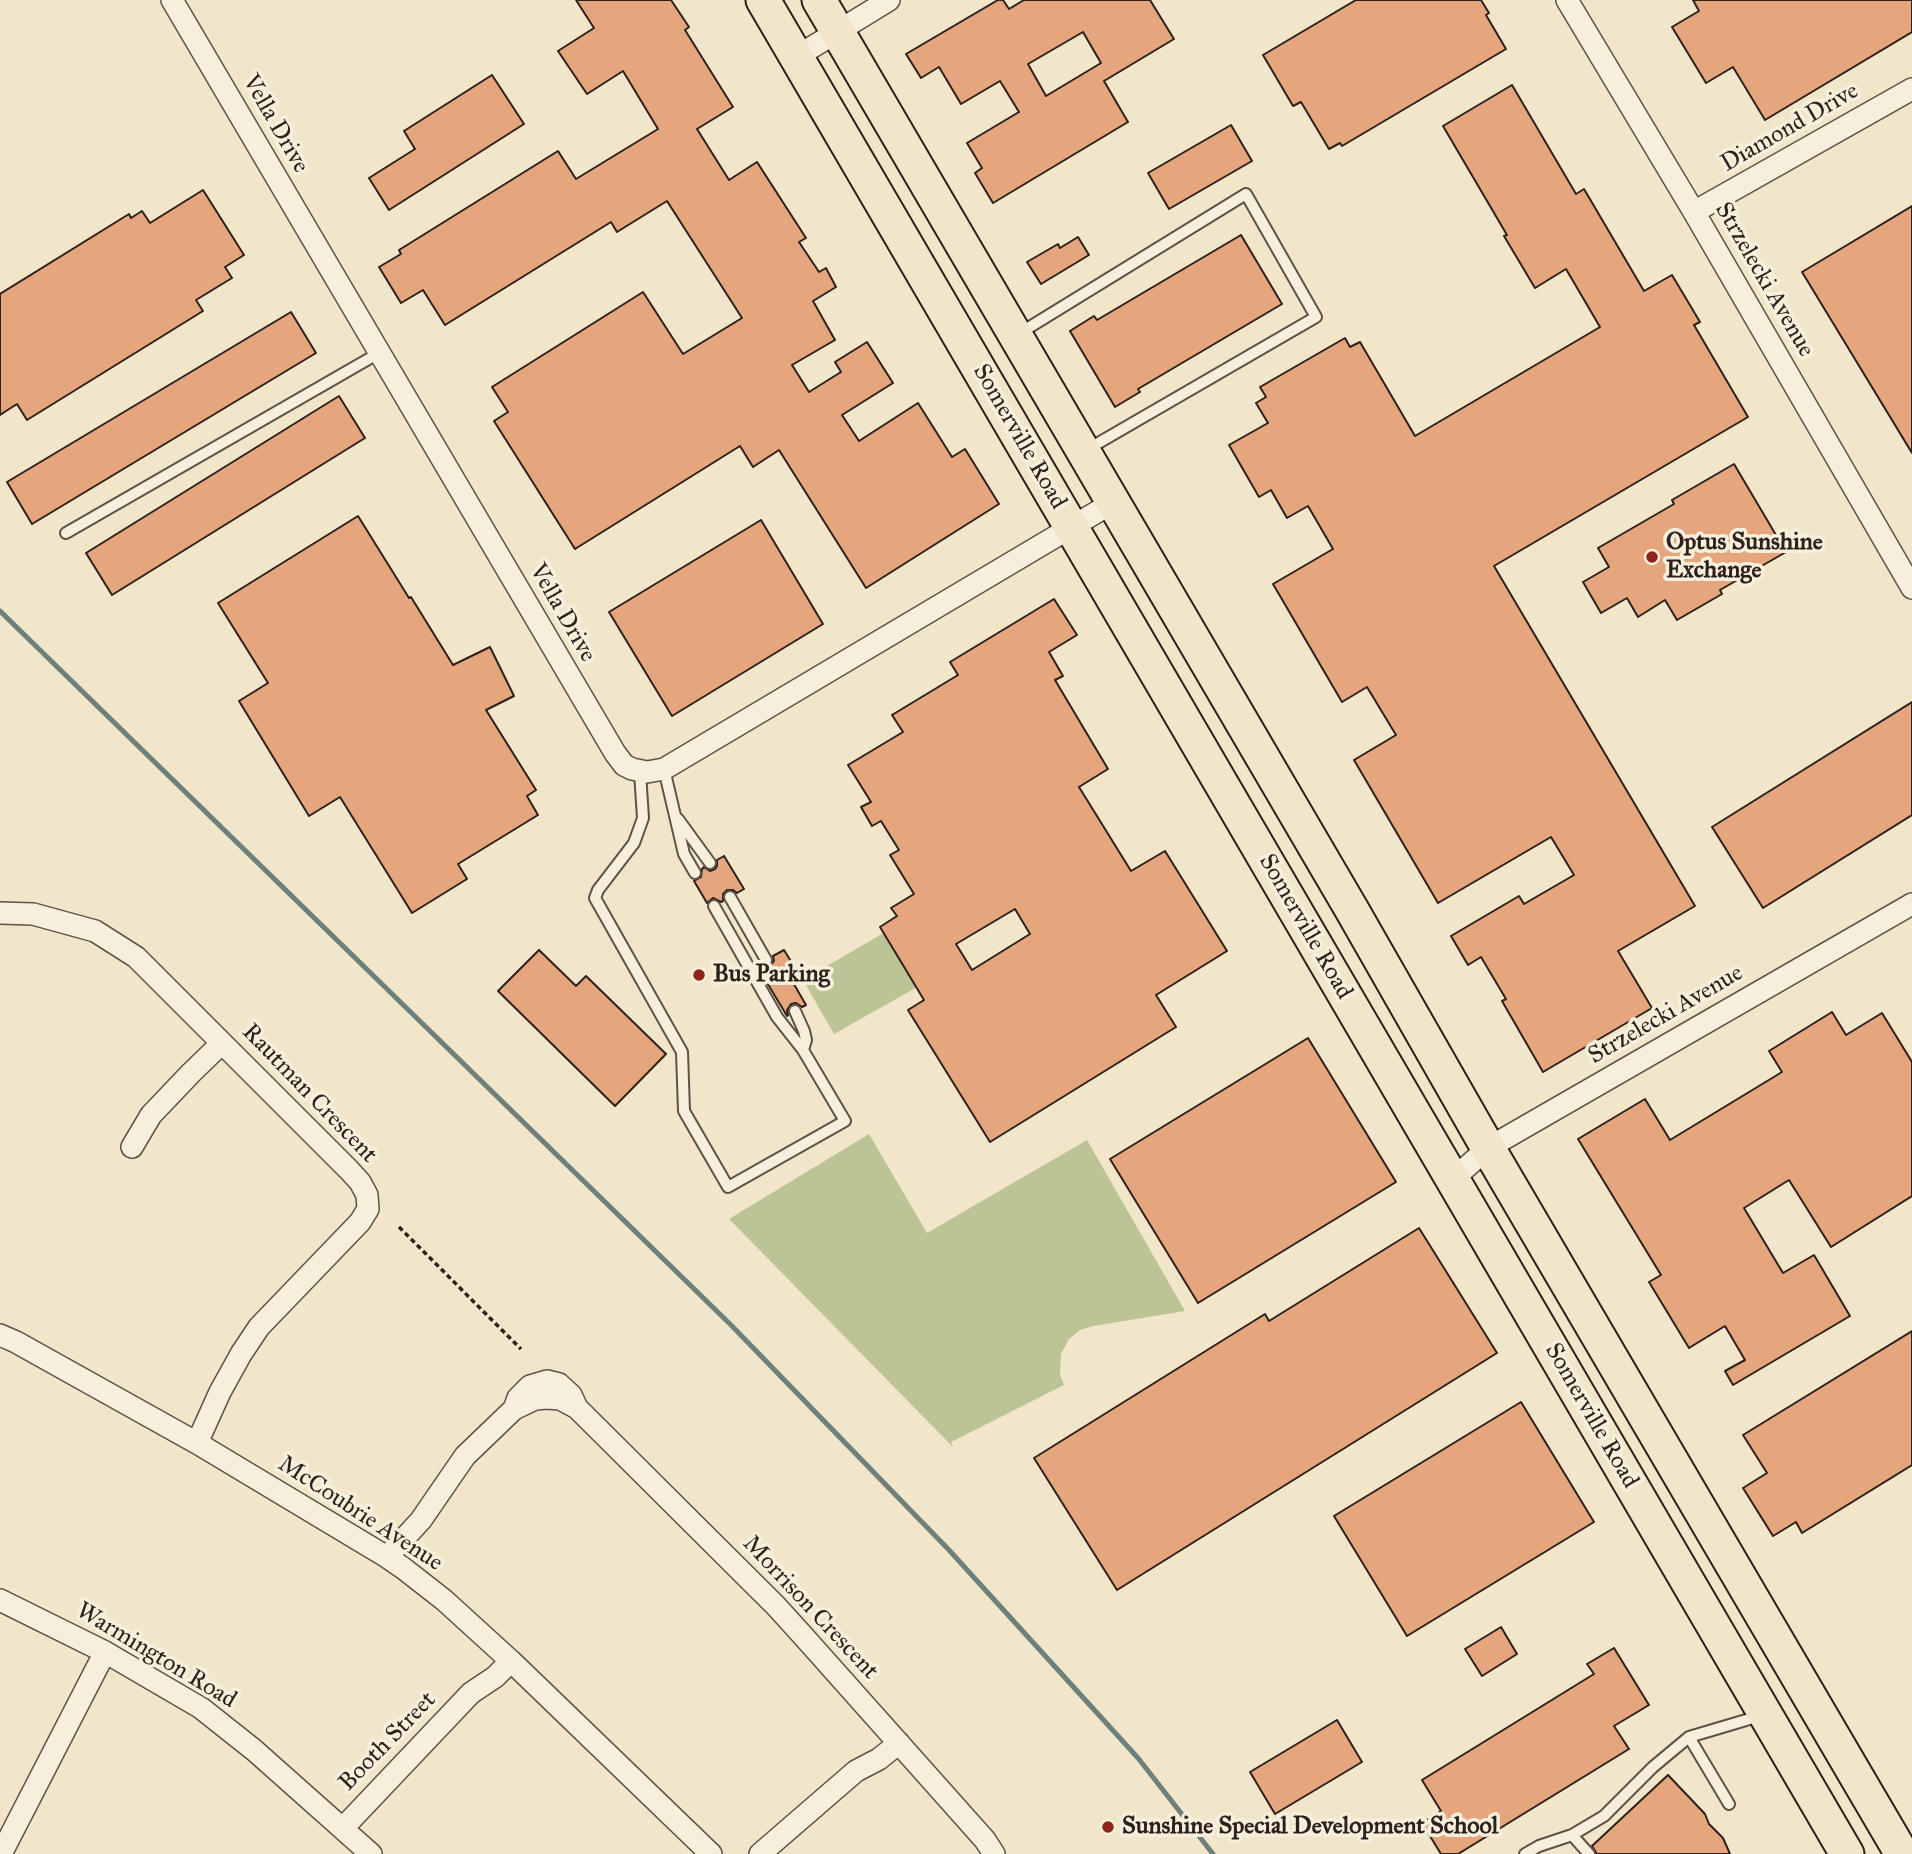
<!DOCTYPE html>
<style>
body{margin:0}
canvas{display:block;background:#f1e6c9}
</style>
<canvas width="1912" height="1854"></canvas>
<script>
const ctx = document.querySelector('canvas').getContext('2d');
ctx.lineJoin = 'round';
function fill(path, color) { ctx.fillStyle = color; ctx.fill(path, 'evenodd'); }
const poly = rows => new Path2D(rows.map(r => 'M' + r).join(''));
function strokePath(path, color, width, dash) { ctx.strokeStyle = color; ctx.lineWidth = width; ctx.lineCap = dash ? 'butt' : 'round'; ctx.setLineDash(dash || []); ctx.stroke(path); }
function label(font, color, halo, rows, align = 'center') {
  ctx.font = font + ' "IM FELL Great Primer",serif'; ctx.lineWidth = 7; ctx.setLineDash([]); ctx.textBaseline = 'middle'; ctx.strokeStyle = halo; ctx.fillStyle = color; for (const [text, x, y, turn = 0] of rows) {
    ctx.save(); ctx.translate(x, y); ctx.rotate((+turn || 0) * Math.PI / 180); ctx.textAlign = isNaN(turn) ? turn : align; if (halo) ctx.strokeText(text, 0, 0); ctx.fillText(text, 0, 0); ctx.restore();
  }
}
fill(poly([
 [887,931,919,986,834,1034,803,980],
 [869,1134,927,1233,1087,1140,1185,1311,1093,1326,1080,1330,1069,1339,1061,1354,1060,1374,1064,1385,951,1442,953,1447,729,1219]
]), '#bcc495');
strokePath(poly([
 [0,611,731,1325,949,1550,1138,1758,1213,1854]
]), '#6f7f7b', 5);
const building = poly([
 [576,0,671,0,689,27,685,30,733,107,697,129,729,180,757,162,806,238,799,242,819,272,826,268,836,287,813,301,835,340,792,365,809,392,841,372,835,362,867,342,893,383,842,415,859,441,918,403,952,457,965,449,999,504,866,588,779,450,753,467,740,446,575,549,494,421,508,412,492,387,643,292,683,354,742,318,667,201,617,232,611,222,445,325,423,290,401,303,379,267,401,254,399,250,558,151,576,179,658,129,623,71,587,94,558,51,594,28,576,0],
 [998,0,1003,0,1009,9,1024,0,1150,0,1174,39,1104,81,1128,122,993,203,975,173,982,168,967,143,1019,112,1000,81,961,104,939,67,921,78,906,54,998,0],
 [1083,32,1101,63,1046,96,1028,64,1083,32],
 [1356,0,1481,0,1489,13,1486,15,1506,49,1342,146,1340,143,1329,149,1301,102,1293,106,1263,55,1356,0],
 [1693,0,1912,0,1912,32,1765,120,1733,67,1706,83,1672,27,1699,11,1693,0],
 [492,75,524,124,389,210,369,178,415,149,404,131,492,75],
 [1512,85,1576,194,1584,189,1644,291,1672,275,1700,322,1694,325,1748,417,1494,566,1695,906,1618,951,1652,1008,1543,1072,1502,1001,1506,999,1481,957,1468,965,1451,936,1519,896,1524,904,1574,875,1551,837,1438,903,1354,760,1396,735,1367,687,1342,702,1273,584,1333,549,1308,506,1287,518,1271,490,1259,497,1229,445,1268,423,1256,403,1266,397,1260,387,1345,338,1350,347,1360,342,1415,436,1600,327,1566,269,1535,288,1504,236,1507,235,1443,126,1512,85],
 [1231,125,1252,161,1169,209,1148,173,1231,125],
 [203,190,244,255,225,267,232,278,196,300,203,311,27,420,17,404,0,415,0,294,129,214,131,218,142,211,150,223,203,190],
 [1912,206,1912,453,1802,272,1912,206],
 [1241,235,1282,304,1138,389,1140,392,1115,407,1070,331,1094,316,1097,320,1241,235],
 [1078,237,1089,255,1041,284,1027,262,1058,244,1060,248,1078,237],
 [291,312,316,353,32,524,7,482,291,312],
 [339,396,365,438,112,595,86,553,339,396],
 [1734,464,1786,552,1720,590,1722,594,1677,620,1665,600,1638,617,1627,598,1601,613,1583,582,1609,567,1598,548,1674,504,1672,500,1734,464],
 [358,516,409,598,411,597,453,665,490,647,514,696,486,710,536,790,527,796,538,815,458,864,467,879,412,913,340,797,309,816,239,701,268,683,218,603,358,516],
 [761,520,823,624,672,716,609,612,761,520],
 [1054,599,1077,635,1049,652,1063,676,1055,680,1108,769,1079,787,1131,871,1165,851,1227,951,1156,995,1176,1027,990,1142,908,1010,924,1000,880,927,897,916,891,908,914,894,890,855,899,850,881,821,872,826,861,807,871,802,848,765,903,732,892,715,958,675,950,662,1054,599],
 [1015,909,1030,934,972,970,956,944,1015,909],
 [1912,702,1912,815,1763,908,1712,827,1912,702],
 [724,856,744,889,737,893,733,890,727,890,723,894,723,901,721,902,713,898,707,903,694,881,701,877,702,869,704,867,710,871,715,869,717,866,717,860,724,856],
 [539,950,576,986,586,976,666,1054,615,1106,498,991,539,950],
 [784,950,792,963,784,967,806,1005,802,1007,796,1003,791,1004,787,1010,788,1015,787,1016,757,966,759,964,765,968,770,966,774,961,773,956,784,950],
 [1832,1012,1846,1035,1882,1013,1912,1062,1912,1196,1831,1247,1789,1180,1744,1208,1783,1273,1814,1255,1850,1316,1733,1385,1725,1371,1745,1360,1725,1326,1689,1348,1649,1282,1661,1275,1578,1139,1645,1099,1670,1140,1782,1072,1769,1051,1832,1012],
 [1308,1038,1396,1182,1198,1303,1110,1159,1308,1038],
 [1419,1228,1497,1353,1117,1590,1034,1458,1265,1314,1269,1321,1419,1228],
 [1912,1331,1912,1465,1802,1533,1796,1522,1773,1536,1743,1488,1767,1473,1743,1435,1912,1331],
 [1521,1402,1594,1522,1407,1636,1334,1516,1521,1402],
 [1501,1627,1517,1654,1482,1676,1465,1649,1501,1627],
 [1614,1648,1649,1705,1614,1726,1629,1749,1458,1854,1441,1854,1422,1823,1441,1811,1422,1780,1594,1674,1587,1664,1614,1648],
 [1337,1720,1362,1762,1275,1814,1250,1772,1337,1720],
 [1668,1775,1705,1814,1709,1824,1723,1838,1730,1854,1597,1854,1592,1846,1668,1775]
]);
fill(building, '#e5a67d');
strokePath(building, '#2e211c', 2);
const lane = poly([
 [1020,333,1246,194,1316,317,1088,449],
 [66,533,379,353],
 [664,769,684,854,695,873],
 [640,772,643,818,634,843,598,890,595,898,682,1052,684,1111,728,1187,845,1121,803,1050,777,1017,714,906],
 [678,819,710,863],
 [730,897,766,960],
 [795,1011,804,1031,806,1040,803,1050],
 [1689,1737,1729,1804],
 [1572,1835,1589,1854],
 [1525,1854,1539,1846,1572,1835,1604,1816,1653,1767,1689,1737,1763,1715]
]);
const street = poly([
 [172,0,615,753,624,765,632,769,647,772,664,769,1112,503],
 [1567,0,1694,212,1912,588],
 [796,57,889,0],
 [1694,212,1912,89],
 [0,913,33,914,95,931,136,957,349,1170,360,1182,367,1195,368,1209,360,1222,259,1327,241,1354,220,1392,197,1443],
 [132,1147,151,1115,191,1073,222,1043],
 [1453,1179,1488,1148,1912,904],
 [0,1335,16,1342,197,1443,387,1557,403,1568,444,1600,511,1661,711,1854],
 [514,1409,518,1398,530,1386,547,1381,559,1384,571,1395,577,1408,776,1606,805,1638,985,1840,994,1854],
 [387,1557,421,1520,465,1456,514,1409,535,1399,547,1398,560,1399,577,1408],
 [0,1600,105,1652,201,1708,254,1750,371,1854],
 [343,1828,471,1693,495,1677,511,1661],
 [1,1854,105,1652],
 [760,1854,856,1771,879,1759,899,1743]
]);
const primary = poly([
 [763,0,1847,1854],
 [819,0,1352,910,1488,1148,1902,1854]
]);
strokePath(lane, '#5f5247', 14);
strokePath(street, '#5f5247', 24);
strokePath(primary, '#2e211c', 37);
strokePath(poly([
 [399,1227,521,1349]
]), '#2e211c', 3.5, [5, 3.5]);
strokePath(lane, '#f6efdc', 10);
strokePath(street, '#f6efdc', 21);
strokePath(primary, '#f1e6c9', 33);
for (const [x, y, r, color] of [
 [1652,557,7,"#8f2418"],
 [699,975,7,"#8f2418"],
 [1108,1827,7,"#8f2418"]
]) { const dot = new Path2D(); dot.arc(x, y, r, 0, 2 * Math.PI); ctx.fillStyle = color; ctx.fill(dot); strokePath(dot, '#f6efdc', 2.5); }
label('24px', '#2e211c', '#f6efdc', [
 ["Vella Drive",275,124,60],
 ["Diamond Drive",1790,128,-30],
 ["Strzelecki Avenue",1764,280,60],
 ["Somerville Road",1019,437,60],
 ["Vella Drive",562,613,60],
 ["Somerville Road",1305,927,60],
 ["Strzelecki Avenue",1666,1015,-30],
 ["Rautman Crescent",309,1094,46],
 ["Somerville Road",1591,1416,60],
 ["McCoubrie Avenue",360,1514,33],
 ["Morrison Crescent",810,1608,47],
 ["Warmington Road",156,1656,31],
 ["Booth Street",388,1742,-46]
]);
label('bold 24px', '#2e211c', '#f6efdc', [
 ["Optus Sunshine",1666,543],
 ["Exchange",1666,571],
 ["Bus Parking",713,975],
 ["Sunshine Special Development School",1122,1827]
], 'left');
</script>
